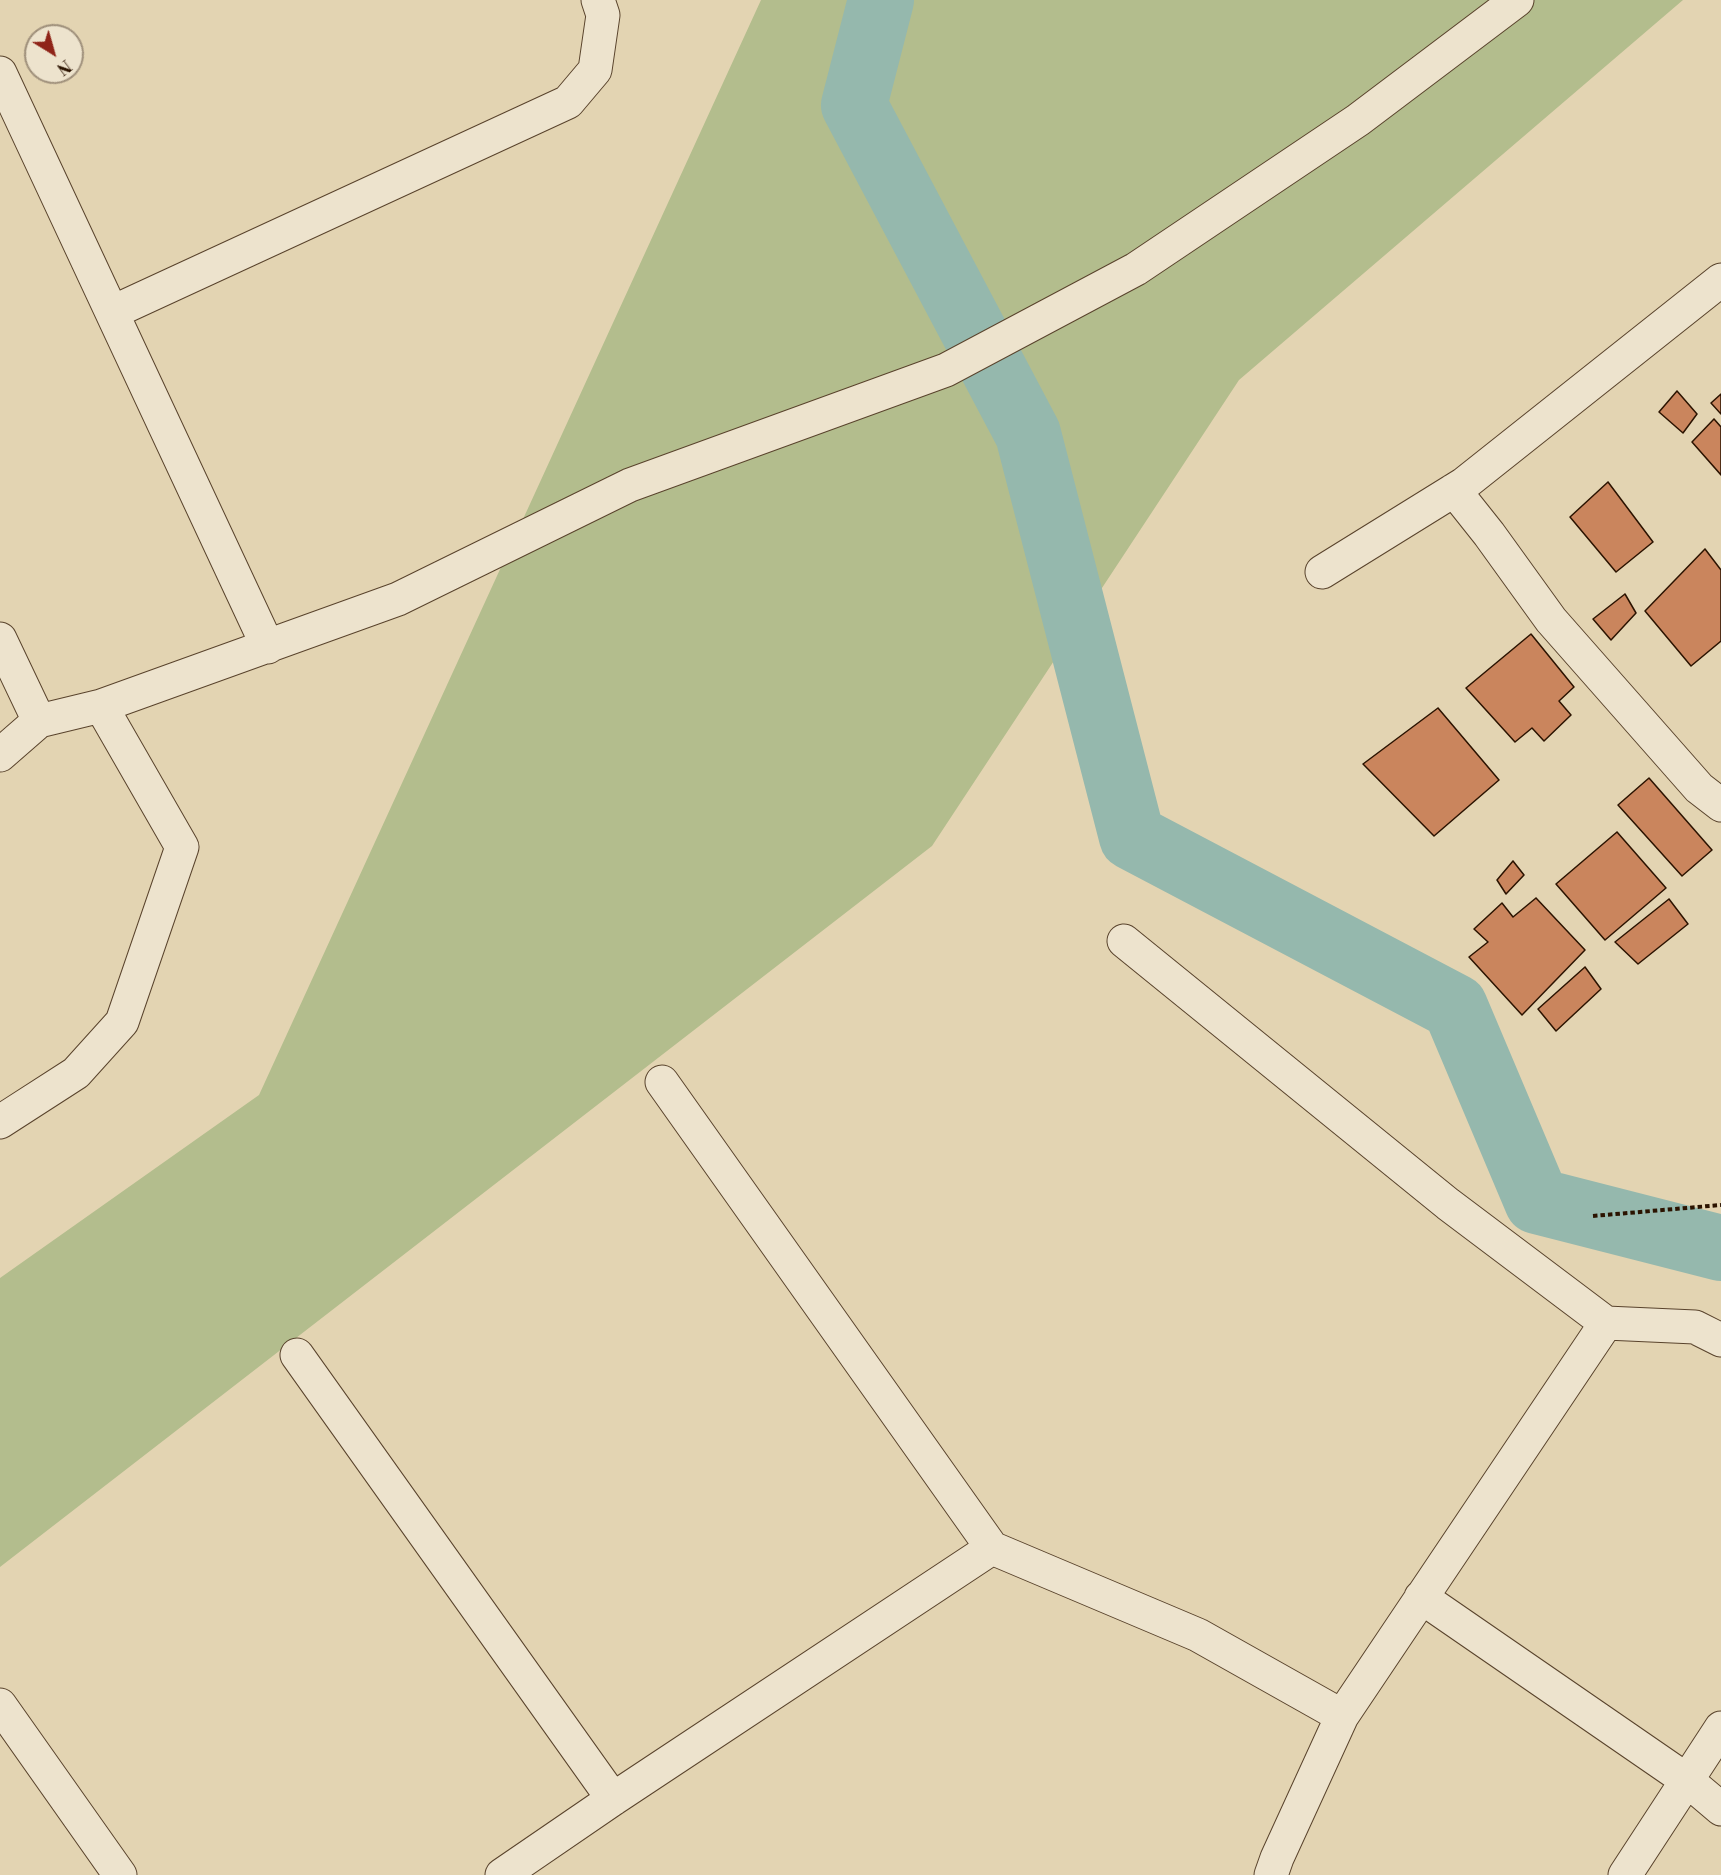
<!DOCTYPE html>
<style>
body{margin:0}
#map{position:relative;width:1721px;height:1875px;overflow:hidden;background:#e3d4b2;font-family:"Libre Bodoni",serif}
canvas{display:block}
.north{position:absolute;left:24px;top:24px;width:60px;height:60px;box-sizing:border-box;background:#ede3cd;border:2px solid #9f907b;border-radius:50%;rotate:143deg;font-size:16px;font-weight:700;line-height:24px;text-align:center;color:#2b1300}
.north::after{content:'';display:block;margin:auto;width:21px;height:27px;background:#8f2418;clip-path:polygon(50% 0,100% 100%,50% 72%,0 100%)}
</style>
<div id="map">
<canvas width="1721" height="1875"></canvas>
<div class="north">N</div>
</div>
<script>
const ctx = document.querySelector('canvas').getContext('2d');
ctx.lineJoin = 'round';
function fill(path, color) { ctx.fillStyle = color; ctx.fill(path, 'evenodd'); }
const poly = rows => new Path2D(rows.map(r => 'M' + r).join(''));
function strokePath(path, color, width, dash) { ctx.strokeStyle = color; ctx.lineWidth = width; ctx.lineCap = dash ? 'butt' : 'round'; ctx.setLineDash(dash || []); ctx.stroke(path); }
fill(poly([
 [761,0,1683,0,1239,380,932,846,0,1567,0,1278,259,1095]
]), '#b3bd8d');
strokePath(poly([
 [881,0,854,105,1028,434,1132,837,1455,1007,1537,1201,1721,1248]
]), '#95b8ad', 66);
const building = poly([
 [1677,391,1697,414,1683,433,1659,412,1677,391],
 [1721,394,1721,414,1711,403,1721,394],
 [1714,419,1721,427,1721,475,1692,442,1714,419],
 [1608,482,1653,542,1616,572,1570,517,1608,482],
 [1705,549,1721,570,1721,641,1691,666,1645,611,1705,549],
 [1625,594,1636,613,1611,640,1593,619,1625,594],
 [1531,634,1574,687,1559,701,1571,715,1544,741,1532,728,1515,742,1466,688,1531,634],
 [1438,708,1499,780,1434,836,1363,764,1438,708],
 [1649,778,1712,850,1682,876,1618,805,1649,778],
 [1617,832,1666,888,1605,940,1556,884,1617,832],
 [1513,861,1524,875,1506,894,1497,880,1513,861],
 [1536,898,1585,950,1522,1015,1469,957,1488,942,1474,929,1502,903,1513,917,1536,898],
 [1669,899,1688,924,1638,964,1615,942,1669,899],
 [1585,967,1601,989,1556,1031,1538,1009,1585,967]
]);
fill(building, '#ca855d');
strokePath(building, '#2b1300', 1.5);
const minor = poly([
 [0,73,268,647],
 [113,312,568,102,595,70,603,15,598,0],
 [1454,490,1489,534,1551,620,1699,788,1721,805],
 [1322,572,1464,484,1721,280],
 [0,639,39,721],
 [0,755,39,721,101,706,398,599,630,485,946,370,1136,269,1358,120,1517,0],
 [1124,941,1448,1204,1606,1323,1695,1327,1721,1340],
 [662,1082,992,1548,1198,1635,1342,1716],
 [0,1122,76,1073,122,1022,182,847,101,706],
 [297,1355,613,1799],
 [1421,1597,1688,1781,1721,1809],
 [0,1705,120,1875],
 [502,1875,613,1799,992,1548],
 [1271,1875,1277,1858,1342,1716,1606,1323],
 [1625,1875,1721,1728]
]);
strokePath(minor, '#59432c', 35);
strokePath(poly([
 [1593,1216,1721,1205]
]), '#2b1300', 4, [4.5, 3]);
strokePath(minor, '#ede3cd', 33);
</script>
